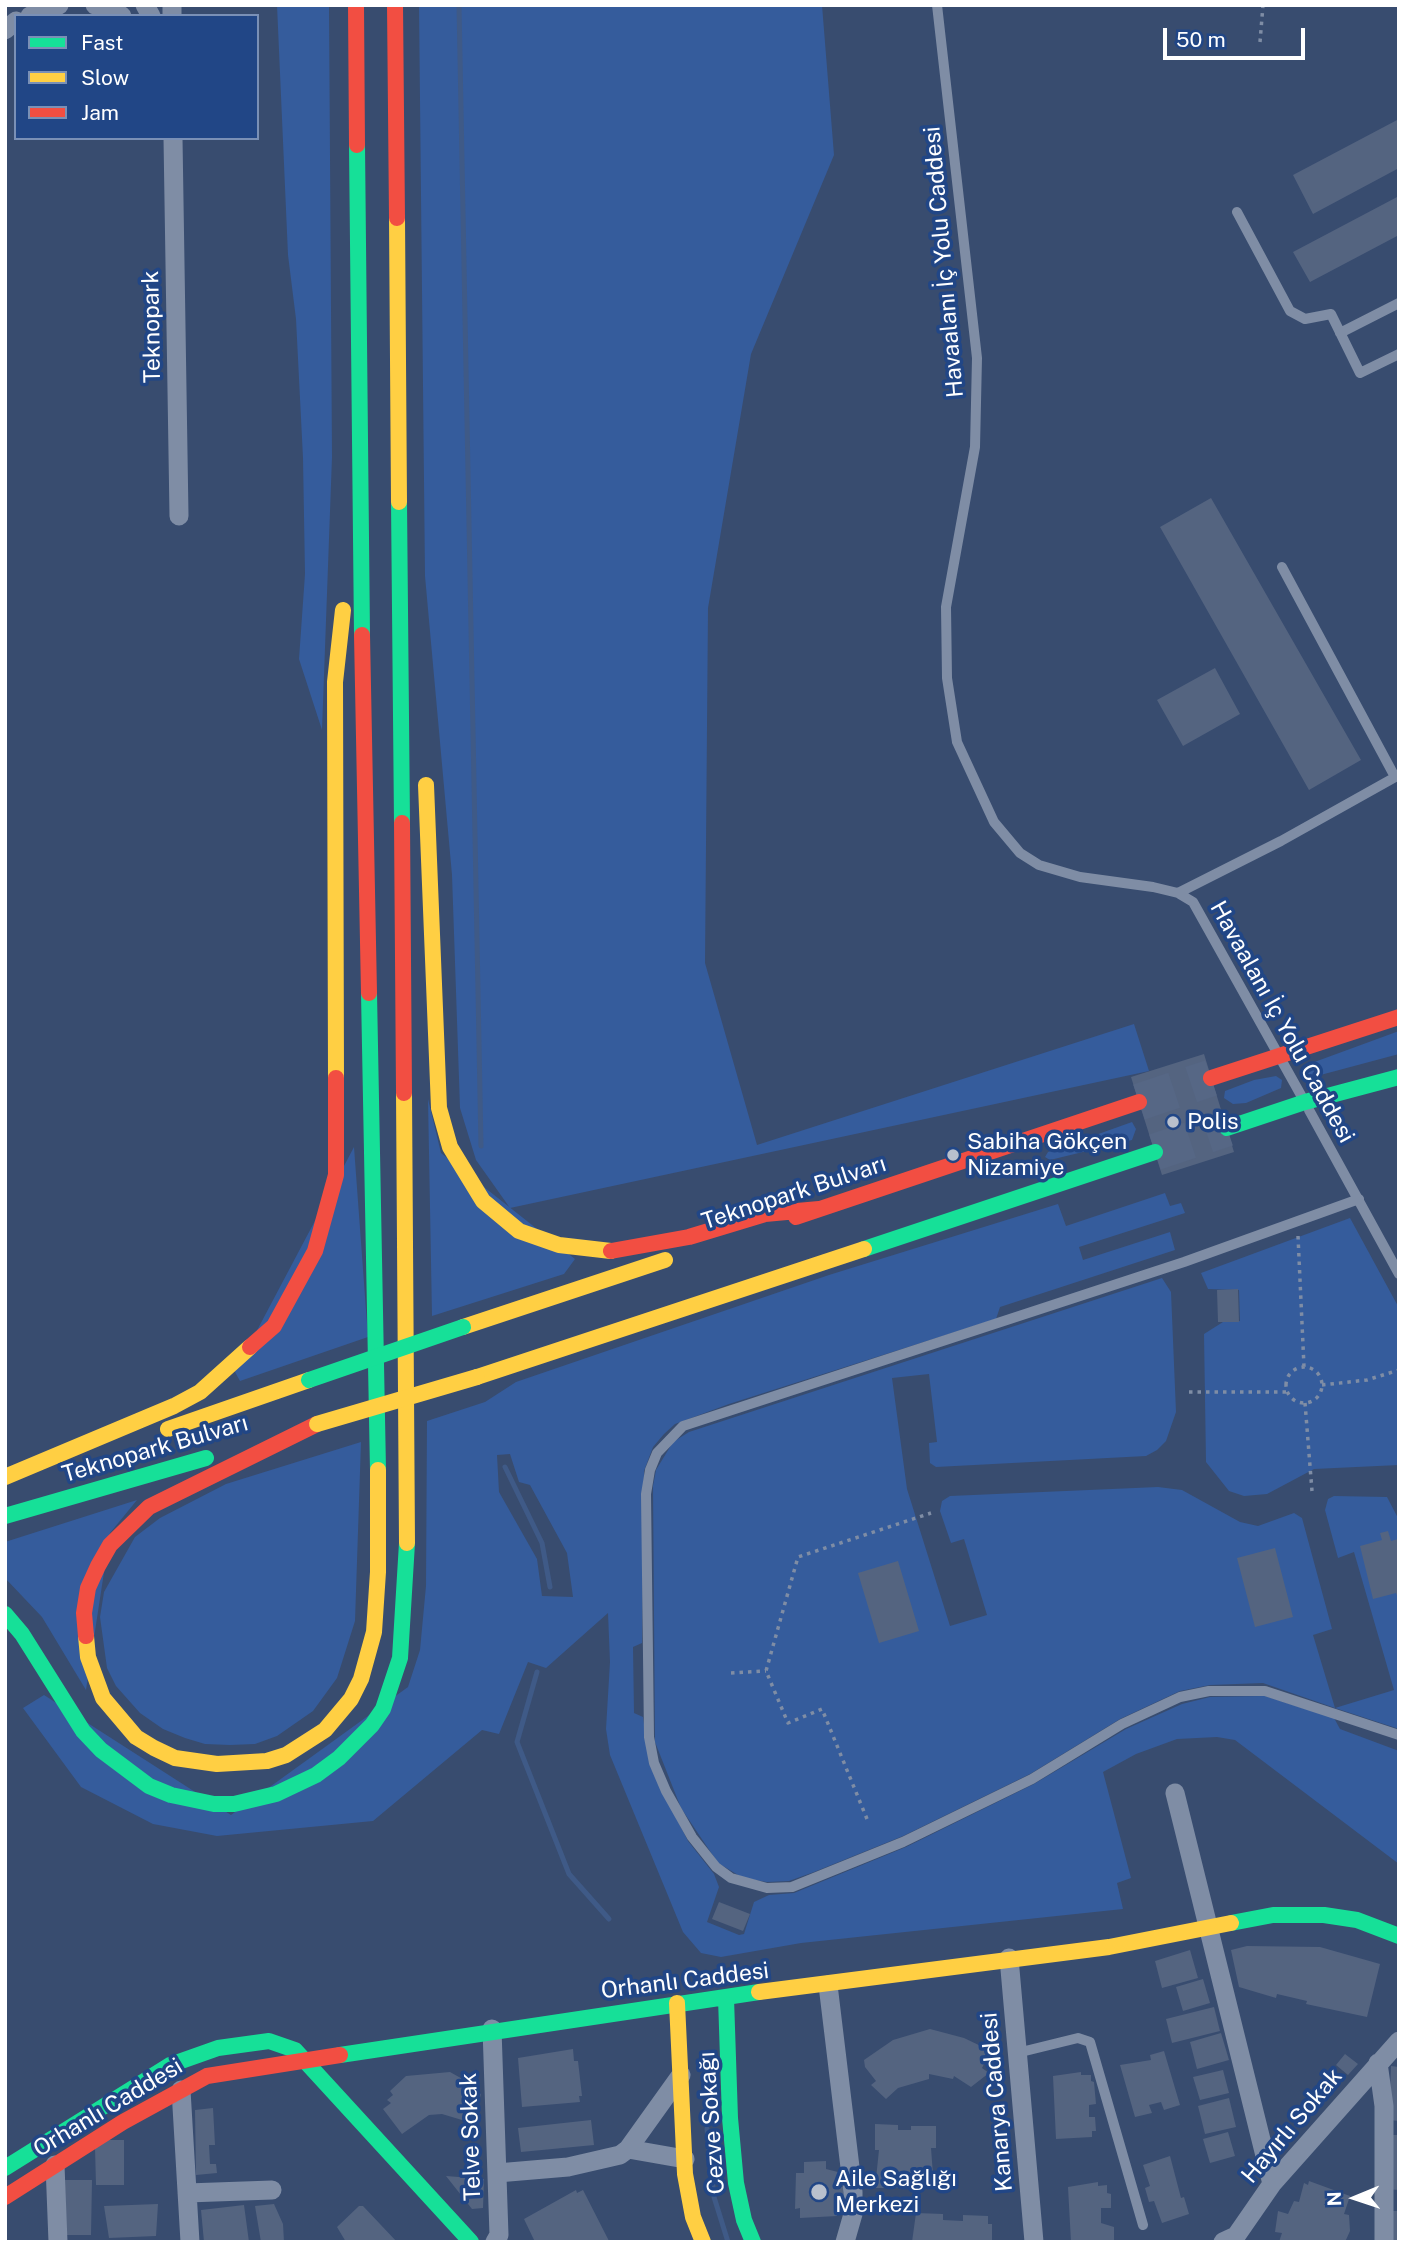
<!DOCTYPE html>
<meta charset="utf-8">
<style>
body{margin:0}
#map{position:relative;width:1404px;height:2247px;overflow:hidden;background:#384c6f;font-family:"Public Sans",sans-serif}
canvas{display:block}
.frame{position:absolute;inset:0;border:7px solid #fff;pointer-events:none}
.legend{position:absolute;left:14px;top:14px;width:245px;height:126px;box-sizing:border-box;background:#214686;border:2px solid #7a90b6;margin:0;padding:9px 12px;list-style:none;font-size:21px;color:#fff}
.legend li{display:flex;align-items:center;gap:14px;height:35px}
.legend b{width:35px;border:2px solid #7a90b6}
.north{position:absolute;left:1320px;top:2163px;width:70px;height:70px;-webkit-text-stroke:5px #214686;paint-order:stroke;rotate:268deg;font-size:19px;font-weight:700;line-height:28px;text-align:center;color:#fff}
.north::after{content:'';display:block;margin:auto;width:24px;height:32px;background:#fff;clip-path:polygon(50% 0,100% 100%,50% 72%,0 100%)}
.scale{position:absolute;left:1163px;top:28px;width:142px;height:32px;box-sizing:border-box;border:4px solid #fff;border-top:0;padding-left:9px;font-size:21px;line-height:24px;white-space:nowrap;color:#fff;-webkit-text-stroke:5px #214686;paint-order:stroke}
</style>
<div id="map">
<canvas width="1404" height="2247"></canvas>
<div class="frame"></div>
<ul class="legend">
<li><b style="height:9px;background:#16e098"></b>Fast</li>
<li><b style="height:9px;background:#ffcf43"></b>Slow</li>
<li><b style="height:9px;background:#f24e42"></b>Jam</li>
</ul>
<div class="north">N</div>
<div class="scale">50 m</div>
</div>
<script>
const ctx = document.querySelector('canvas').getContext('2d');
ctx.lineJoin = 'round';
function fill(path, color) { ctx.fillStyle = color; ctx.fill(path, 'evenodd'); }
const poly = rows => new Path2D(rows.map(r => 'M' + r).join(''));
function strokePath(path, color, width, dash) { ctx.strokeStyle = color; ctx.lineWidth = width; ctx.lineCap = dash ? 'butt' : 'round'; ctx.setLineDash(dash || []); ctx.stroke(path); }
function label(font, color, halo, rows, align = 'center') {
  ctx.font = font + ' "Public Sans",sans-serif'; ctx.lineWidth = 7; ctx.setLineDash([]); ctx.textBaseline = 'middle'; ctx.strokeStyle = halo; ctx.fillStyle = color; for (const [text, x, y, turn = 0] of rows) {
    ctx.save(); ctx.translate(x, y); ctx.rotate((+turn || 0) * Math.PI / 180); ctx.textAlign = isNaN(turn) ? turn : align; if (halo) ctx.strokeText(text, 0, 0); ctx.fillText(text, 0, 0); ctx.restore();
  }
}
fill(poly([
 [277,5,329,5,332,457,322,730,299,659,305,574,303,458,296,319,288,255],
 [419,5,822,5,834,155,751,354,708,608,705,963,757,1145,1134,1024,1149,1071,510,1208,476,1160,460,1108,452,875,425,576],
 [1399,1031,1399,1054,1313,1077,1306,1073,1309,1064],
 [1276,1076,1282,1080,1281,1088,1246,1103,1233,1104,1224,1098,1225,1091,1254,1080],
 [428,1099,441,1153,575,1259,564,1274,432,1316],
 [1132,1122,1136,1129,1132,1140,1050,1160,1045,1157,1048,1152],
 [354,1147,368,1337,240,1381,235,1372],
 [1165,1193,1170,1206,1181,1203,1185,1213,1079,1247,1083,1260,1170,1232,1175,1250,1000,1307,996,1319,729,1404,675,1424,664,1434,653,1447,644,1471,642,1643,633,1647,634,1713,643,1717,650,1766,688,1841,714,1874,719,1887,707,1922,739,1935,744,1934,754,1902,769,1895,794,1893,906,1847,1034,1784,1126,1729,1182,1704,1210,1697,1265,1696,1334,1718,1340,1729,1399,1751,1399,1864,1235,1740,1217,1737,1177,1739,1136,1754,1103,1772,1131,1878,1117,1883,1123,1909,801,1943,721,1957,701,1953,683,1932,610,1755,606,1729,610,1662,608,1613,546,1668,528,1662,499,1734,482,1730,373,1821,217,1836,153,1824,81,1787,23,1708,44,1695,231,1815,408,1687,420,1650,426,1586,427,1421,485,1402,516,1382,829,1275,1058,1204,1066,1226],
 [510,1454,519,1482,530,1485,567,1553,573,1597,542,1596,537,1559,499,1492,497,1455],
 [1350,1218,1399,1308,1399,1465,1314,1469,1267,1494,1244,1496,1229,1491,1206,1462,1204,1334,1223,1322,1240,1321,1239,1290,1208,1289,1201,1273],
 [1162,1278,1171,1292,1176,1412,1166,1441,1157,1450,1146,1456,936,1467,930,1463,929,1443,937,1442,929,1374,892,1378,907,1489,950,1626,987,1615,964,1539,951,1543,940,1511,942,1501,950,1496,1158,1487,1182,1490,1240,1522,1258,1526,1294,1513,1302,1518,1332,1629,1313,1635,1335,1708,1394,1690,1354,1552,1338,1558,1325,1510,1328,1499,1334,1496,1387,1497,1399,1520,1399,1729,1335,1708,1263,1683,1210,1685,1180,1691,1120,1719,1030,1774,903,1836,814,1872,789,1881,767,1882,743,1878,718,1863,681,1808,655,1742,653,1486,656,1470,673,1442,689,1432],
 [361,1442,355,1621,337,1678,313,1711,277,1736,255,1744,230,1745,205,1744,185,1738,163,1729,140,1713,116,1686,107,1668,100,1617,104,1592,135,1537,160,1518,226,1484],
 [137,1500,110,1533,86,1690,42,1617,5,1578,5,1542]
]), '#355c9c');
strokePath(poly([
 [459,5,481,1146],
 [505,1467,542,1543,550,1587],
 [537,1672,517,1742,569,1874,609,1919],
 [707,2129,714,2197,728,2242]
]), '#3f5a87', 5);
fill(poly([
 [1399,119,1399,168,1313,214,1293,175],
 [1399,196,1399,235,1310,282,1293,252],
 [1211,498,1361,760,1309,790,1160,527],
 [1215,668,1240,714,1183,746,1157,700],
 [1204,1054,1234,1152,1162,1175,1131,1077],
 [1238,1289,1239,1322,1218,1322,1217,1290],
 [1388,1531,1391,1541,1398,1539,1399,1542,1399,1600,1396,1593,1373,1599,1360,1546,1382,1540,1380,1533],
 [1275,1548,1293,1617,1255,1627,1237,1558],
 [898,1561,919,1631,879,1643,858,1573],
 [719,1902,750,1914,743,1931,712,1919],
 [1247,1946,1320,1947,1380,1964,1367,2017,1306,2004,1307,2001,1277,1994,1276,1998,1239,1987,1231,1950],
 [1190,1950,1198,1978,1162,1988,1155,1961],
 [1203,1979,1210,2003,1183,2011,1176,1987],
 [1214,2007,1220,2031,1172,2043,1166,2019],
 [930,2029,964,2038,987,2049,988,2056,982,2068,989,2073,971,2087,954,2076,953,2079,929,2074,929,2079,898,2088,886,2099,871,2085,876,2081,865,2067,864,2060,893,2040],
 [1221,2033,1229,2060,1197,2069,1190,2042],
 [573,2049,574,2061,578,2061,582,2096,579,2096,580,2102,522,2107,518,2058],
 [1164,2051,1180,2105,1164,2110,1161,2102,1149,2105,1152,2113,1135,2117,1120,2065,1151,2060,1150,2055],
 [1345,2054,1358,2064,1348,2075,1336,2065],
 [1391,2066,1399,2067,1399,2121,1389,2120],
 [1223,2070,1229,2093,1200,2100,1193,2077],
 [450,2072,475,2086,473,2090,481,2094,472,2123,442,2114,429,2115,402,2134,383,2109,391,2103,387,2100,393,2095,390,2091,406,2076],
 [1081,2072,1081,2075,1091,2075,1091,2081,1094,2082,1096,2104,1089,2105,1089,2117,1095,2117,1096,2131,1092,2131,1092,2137,1056,2139,1053,2076],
 [1229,2098,1236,2127,1205,2134,1198,2106],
 [213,2108,215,2145,209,2145,210,2164,216,2164,217,2173,196,2175,195,2110],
 [591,2120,594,2145,521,2152,518,2128],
 [875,2124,898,2125,898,2130,911,2130,911,2126,936,2126,936,2148,931,2148,934,2188,898,2184,898,2188,875,2188,879,2150,875,2150],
 [1228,2132,1235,2156,1210,2163,1203,2139],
 [1389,2135,1399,2135,1399,2190,1386,2189],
 [103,2140,124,2140,124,2185,96,2185,95,2147],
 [1170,2156,1181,2198,1184,2197,1189,2214,1162,2223,1154,2201,1149,2202,1145,2188,1150,2186,1143,2165],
 [826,2161,826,2169,838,2172,840,2187,844,2187,842,2212,837,2213,837,2216,800,2218,800,2208,795,2209,796,2173,804,2173,804,2162],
 [446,2176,484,2179,483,2208,472,2209],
 [64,2180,92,2180,91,2235,64,2235],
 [1309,2181,1350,2196,1344,2214,1349,2215,1350,2231,1345,2242,1279,2242,1282,2233,1275,2232,1278,2211,1288,2214,1294,2201,1299,2202,1304,2183,1308,2185],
 [1098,2182,1098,2186,1107,2185,1107,2193,1111,2194,1111,2208,1101,2208,1101,2223,1114,2227,1114,2242,1071,2242,1068,2187],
 [576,2190,577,2193,583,2190,609,2241,535,2242,524,2219],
 [158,2204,156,2236,109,2238,104,2206],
 [274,2204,283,2224,284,2242,261,2242,255,2206],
 [244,2205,249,2242,204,2242,201,2210],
 [359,2206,363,2206,397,2242,346,2242,337,2227],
 [1386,2211,1399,2211,1399,2242,1384,2242],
 [916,2213,943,2214,943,2220,963,2221,963,2215,988,2216,988,2224,992,2224,992,2242,912,2242]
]), '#546480');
strokePath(poly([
 [1139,1102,1211,1078],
 [1155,1152,1227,1128]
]), '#566785', 37, [37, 18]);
strokePath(poly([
 [1260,42,1263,5],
 [1298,1236,1304,1367],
 '1286 1385a18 18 0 1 1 36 0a18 18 0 1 1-36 0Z',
 [1322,1385,1367,1380,1399,1370],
 [1189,1392,1287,1392],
 [1305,1403,1312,1491],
 [731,1673,766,1671],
 [867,1819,822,1709,788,1723,766,1671,798,1557,931,1513]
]), '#7f8da5', 3.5, [3.5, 5]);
strokePath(poly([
 [937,5,977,358,975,447,946,607,947,678,957,742,994,822,1020,853,1039,865,1080,877,1153,887,1178,893,1193,902,1302,1097],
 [1237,212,1290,311,1305,319,1331,314,1360,373,1399,354],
 [1340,333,1399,303],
 [1282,567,1395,777],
 [1178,893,1281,841,1399,775],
 [1309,1110,1399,1274],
 [1359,1199,1184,1262,683,1426,657,1453,650,1470,646,1494,649,1737,654,1763,666,1791,692,1837,716,1867,731,1878,767,1888,792,1887,903,1842,1032,1779,1122,1724,1180,1697,1209,1691,1265,1691,1399,1735],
 [1017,2053,1078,2038,1090,2042,1143,2225]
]), '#7f8da5', 10);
strokePath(poly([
 [95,5,114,10,122,16],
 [145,5,151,16],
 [172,5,172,16],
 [30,16,59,5],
 [5,30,16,21],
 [173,138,179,516],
 [1175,1793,1272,2184],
 [1009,1958,1034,2242],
 [828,1985,853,2192,853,2214,845,2242],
 [492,2029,499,2235,495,2242],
 [1378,2063,1384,2106,1384,2242],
 [181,2090,190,2242],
 [628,2149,685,2159],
 [55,2165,58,2242],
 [497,2173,568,2167,620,2155,628,2149,681,2075],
 [187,2193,272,2190],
 [1223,2242,1236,2236,1272,2184,1399,2041]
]), '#7f8da5', 19);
strokePath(poly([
 [357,145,362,635],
 [399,502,402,823],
 [369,993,378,1470],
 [1227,1128,1305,1102,1399,1077],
 [864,1249,1155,1152],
 [5,1516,206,1458],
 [5,1614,22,1634,83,1731,101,1750,149,1786,171,1795,214,1804,234,1804,276,1794,316,1775,339,1758,372,1725,383,1709,400,1658,407,1543],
 [1231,1923,1273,1915,1324,1915,1357,1920,1399,1936],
 [726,1998,730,2118,736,2183,744,2220,753,2242],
 [340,2055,759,1992],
 [5,2168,170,2065,218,2048,269,2041,295,2050,471,2242]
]), '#16e098', 16);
strokePath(poly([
 [397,218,399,502],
 [426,785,439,1108,450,1147,483,1201,519,1231,559,1245,611,1251],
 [336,1078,335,682,343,610],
 [404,1093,407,1543],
 [463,1327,665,1260],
 [477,1377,864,1249],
 [168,1429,309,1380],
 [5,1477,174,1406,200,1392,250,1347],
 [86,1636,88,1657,103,1698,136,1737,154,1748,175,1758,217,1764,267,1761,286,1755,325,1730,351,1699,361,1679,374,1632,378,1572,378,1470],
 [759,1992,1109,1947,1231,1923],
 [677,2003,685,2174,693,2217,703,2242]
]), '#ffcf43', 16);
strokePath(poly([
 [356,5,357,145],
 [395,5,397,218],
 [362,635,369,993],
 [402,823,404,1093],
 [1211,1078,1399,1017],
 [796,1217,1139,1102],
 [611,1251,689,1237,765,1214,819,1209],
 [250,1347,274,1326,315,1251,336,1175,336,1078],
 [86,1636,84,1613,88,1588,98,1566,110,1545,149,1507,317,1424],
 [5,2197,123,2122,207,2076,340,2055]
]), '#f24e42', 16);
strokePath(poly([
 [309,1380,463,1327]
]), '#16e098', 16);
strokePath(poly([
 [317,1424,477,1377]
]), '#ffcf43', 16);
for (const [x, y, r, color] of [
 [1173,1122,7,"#b9c0cd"],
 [953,1155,7,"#b9c0cd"],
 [819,2192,9,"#b9c0cd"]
]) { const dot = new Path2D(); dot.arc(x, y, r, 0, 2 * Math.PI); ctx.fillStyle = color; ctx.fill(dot); strokePath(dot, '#214686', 2.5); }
label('23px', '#fff', '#214686', [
 ["Havaalanı İç Yolu Caddesi",944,262,-95],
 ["Teknopark",152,327,-91],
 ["Havaalanı İç Yolu Caddesi",1282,1022,61],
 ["Teknopark Bulvarı",794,1193,-18],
 ["Teknopark Bulvarı",155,1449,-16],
 ["Orhanlı Caddesi",685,1981,-7],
 ["Kanarya Caddesi",997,2102,-95],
 ["Orhanlı Caddesi",108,2108,-31],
 ["Cezve Sokağı",712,2123,-94],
 ["Hayırlı Sokak",1292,2126,-50],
 ["Telve Sokak",471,2137,-92]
]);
label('23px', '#fff', '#214686', [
 ["Polis",1187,1122],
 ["Sabiha Gökçen",967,1142],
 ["Nizamiye",967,1168],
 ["Aile Sağlığı",835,2179],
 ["Merkezi",835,2205]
], 'left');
</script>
